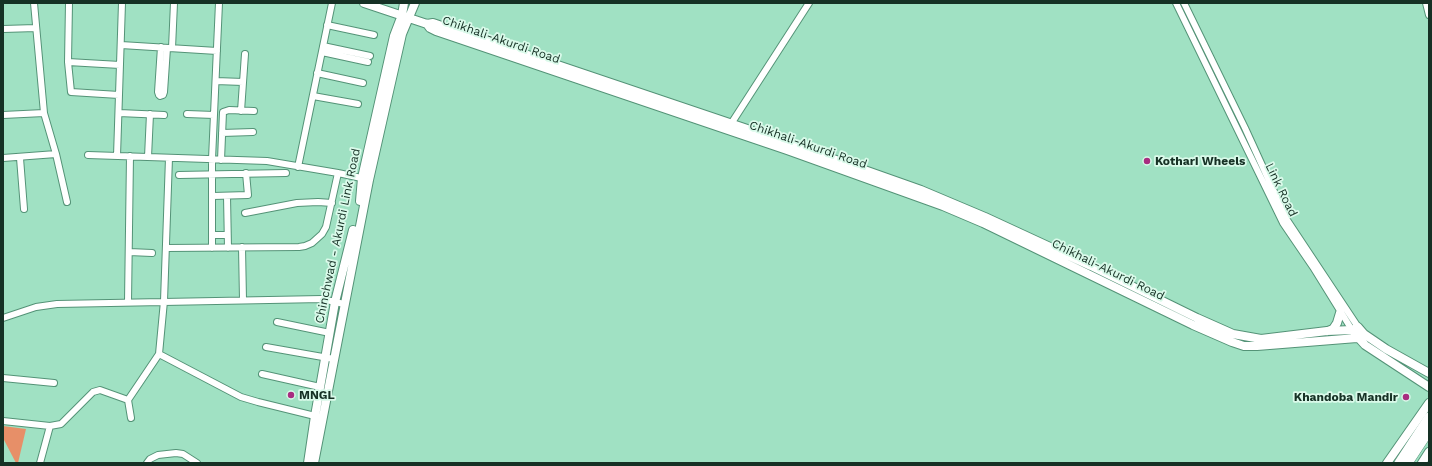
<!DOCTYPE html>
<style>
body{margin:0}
#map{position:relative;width:1432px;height:466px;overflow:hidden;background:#a0e1c3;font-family:"Work Sans",sans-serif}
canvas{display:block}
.frame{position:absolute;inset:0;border:4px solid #163125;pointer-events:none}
</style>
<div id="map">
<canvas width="1432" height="466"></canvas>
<div class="frame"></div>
</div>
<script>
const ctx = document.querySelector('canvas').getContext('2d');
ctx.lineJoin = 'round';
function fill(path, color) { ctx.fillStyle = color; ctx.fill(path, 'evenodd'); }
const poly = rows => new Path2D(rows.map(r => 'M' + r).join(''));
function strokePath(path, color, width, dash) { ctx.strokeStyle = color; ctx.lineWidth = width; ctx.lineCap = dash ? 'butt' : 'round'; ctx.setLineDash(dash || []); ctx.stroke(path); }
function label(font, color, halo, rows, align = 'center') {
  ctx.font = font + ' "Work Sans",sans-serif'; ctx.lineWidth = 3.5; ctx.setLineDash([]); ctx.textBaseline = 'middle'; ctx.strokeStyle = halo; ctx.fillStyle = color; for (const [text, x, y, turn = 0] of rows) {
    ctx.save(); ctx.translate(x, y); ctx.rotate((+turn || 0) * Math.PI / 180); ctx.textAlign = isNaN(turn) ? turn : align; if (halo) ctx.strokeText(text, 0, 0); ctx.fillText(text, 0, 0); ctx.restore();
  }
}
fill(poly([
 [3,426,26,429,18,463,16,463,3,438]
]), '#e78f68');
const minor = poly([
 [34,3,44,113,56,154,67,202],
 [69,3,68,62,71,92,119,95],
 [1176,3,1283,223,1313,267,1352,330],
 [1184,3,1245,128,1287,220,1358,327],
 [1426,3,1429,15],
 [327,25,374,35],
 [3,29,36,28],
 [121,45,217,51],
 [323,46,370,56],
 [161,47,158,92,159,95,160,96,163,95,164,92,167,48],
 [172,48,174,3],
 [322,52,368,62],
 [68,62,120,65],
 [317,73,363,83],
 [216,81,243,82],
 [313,96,358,104],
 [241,111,245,54],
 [119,113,164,115],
 [187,114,214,115],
 [3,115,44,113],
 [729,127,809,3],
 [222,133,253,132],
 [88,155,267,161,338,173,366,179],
 [117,156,122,3],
 [148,157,150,114],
 [3,158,56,154],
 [20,158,24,209],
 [221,160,223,112,229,110,254,111],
 [298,167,332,3],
 [179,175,286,173],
 [213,196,248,195,246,173],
 [227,196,228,248],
 [245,213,297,203,318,202,332,203],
 [212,235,227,235],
 [242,247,243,300],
 [166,248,299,247,305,246,312,243,322,234,326,227,338,173],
 [212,248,212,159,219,3],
 [129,252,152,253],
 [128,302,130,156],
 [3,318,36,307,57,304,322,299,344,304],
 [277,322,330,333],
 [266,347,334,359],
 [159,354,241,397,258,402,319,417],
 [262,374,320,387],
 [3,378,54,383],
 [131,418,128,400,159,354,164,301,169,158],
 [3,421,50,426,61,424,93,392,100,390,128,400],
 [40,463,50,426],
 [147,463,150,459,158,455,176,453,183,454,197,463]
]);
const major = poly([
 [364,3,427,24,433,23,774,138,921,190,985,217,1091,266,1197,318,1233,334,1261,339,1327,331,1352,330,1358,327,1364,334,1386,349,1429,373],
 [427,24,430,28,436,31,787,150,943,206,983,223,1193,325,1232,342,1244,346,1257,346,1357,338,1364,334],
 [360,201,362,178,394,36,402,15,404,3],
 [1328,331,1333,329,1337,323,1340,313],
 [1355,334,1365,345,1429,387],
 [308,463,315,416,335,302,353,230],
 [314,463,369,180,402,34,415,3],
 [1387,463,1429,403],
 [1422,463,1429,452]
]);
const highway = poly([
 [1399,463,1429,417],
 [1408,463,1429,431]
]);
strokePath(minor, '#549377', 8);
strokePath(major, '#549377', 10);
strokePath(highway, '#549377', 10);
strokePath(minor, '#fff', 6);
strokePath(major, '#fff', 8);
strokePath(highway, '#fff', 9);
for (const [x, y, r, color] of [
 [1147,161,4,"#a82d80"],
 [291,395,4,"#a82d80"],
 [1406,397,4,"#a82d80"]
]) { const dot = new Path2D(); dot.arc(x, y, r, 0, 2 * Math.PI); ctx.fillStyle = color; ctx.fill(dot); strokePath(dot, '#dafaea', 1.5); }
label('12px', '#163125', '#dafaea', [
 ["Chikhali-Akurdi Road",501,40,19],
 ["Chikhali-Akurdi Road",808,145,19],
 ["Link Road",1281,190,64],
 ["Chinchwad - Akurdi Link Road",338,236,-78],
 ["Chikhali-Akurdi Road",1108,270,26]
]);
label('bold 12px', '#163125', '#dafaea', [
 ["Kothari Wheels",1155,161],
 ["MNGL",299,395],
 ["Khandoba Mandir",1398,397,"right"]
], 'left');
</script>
